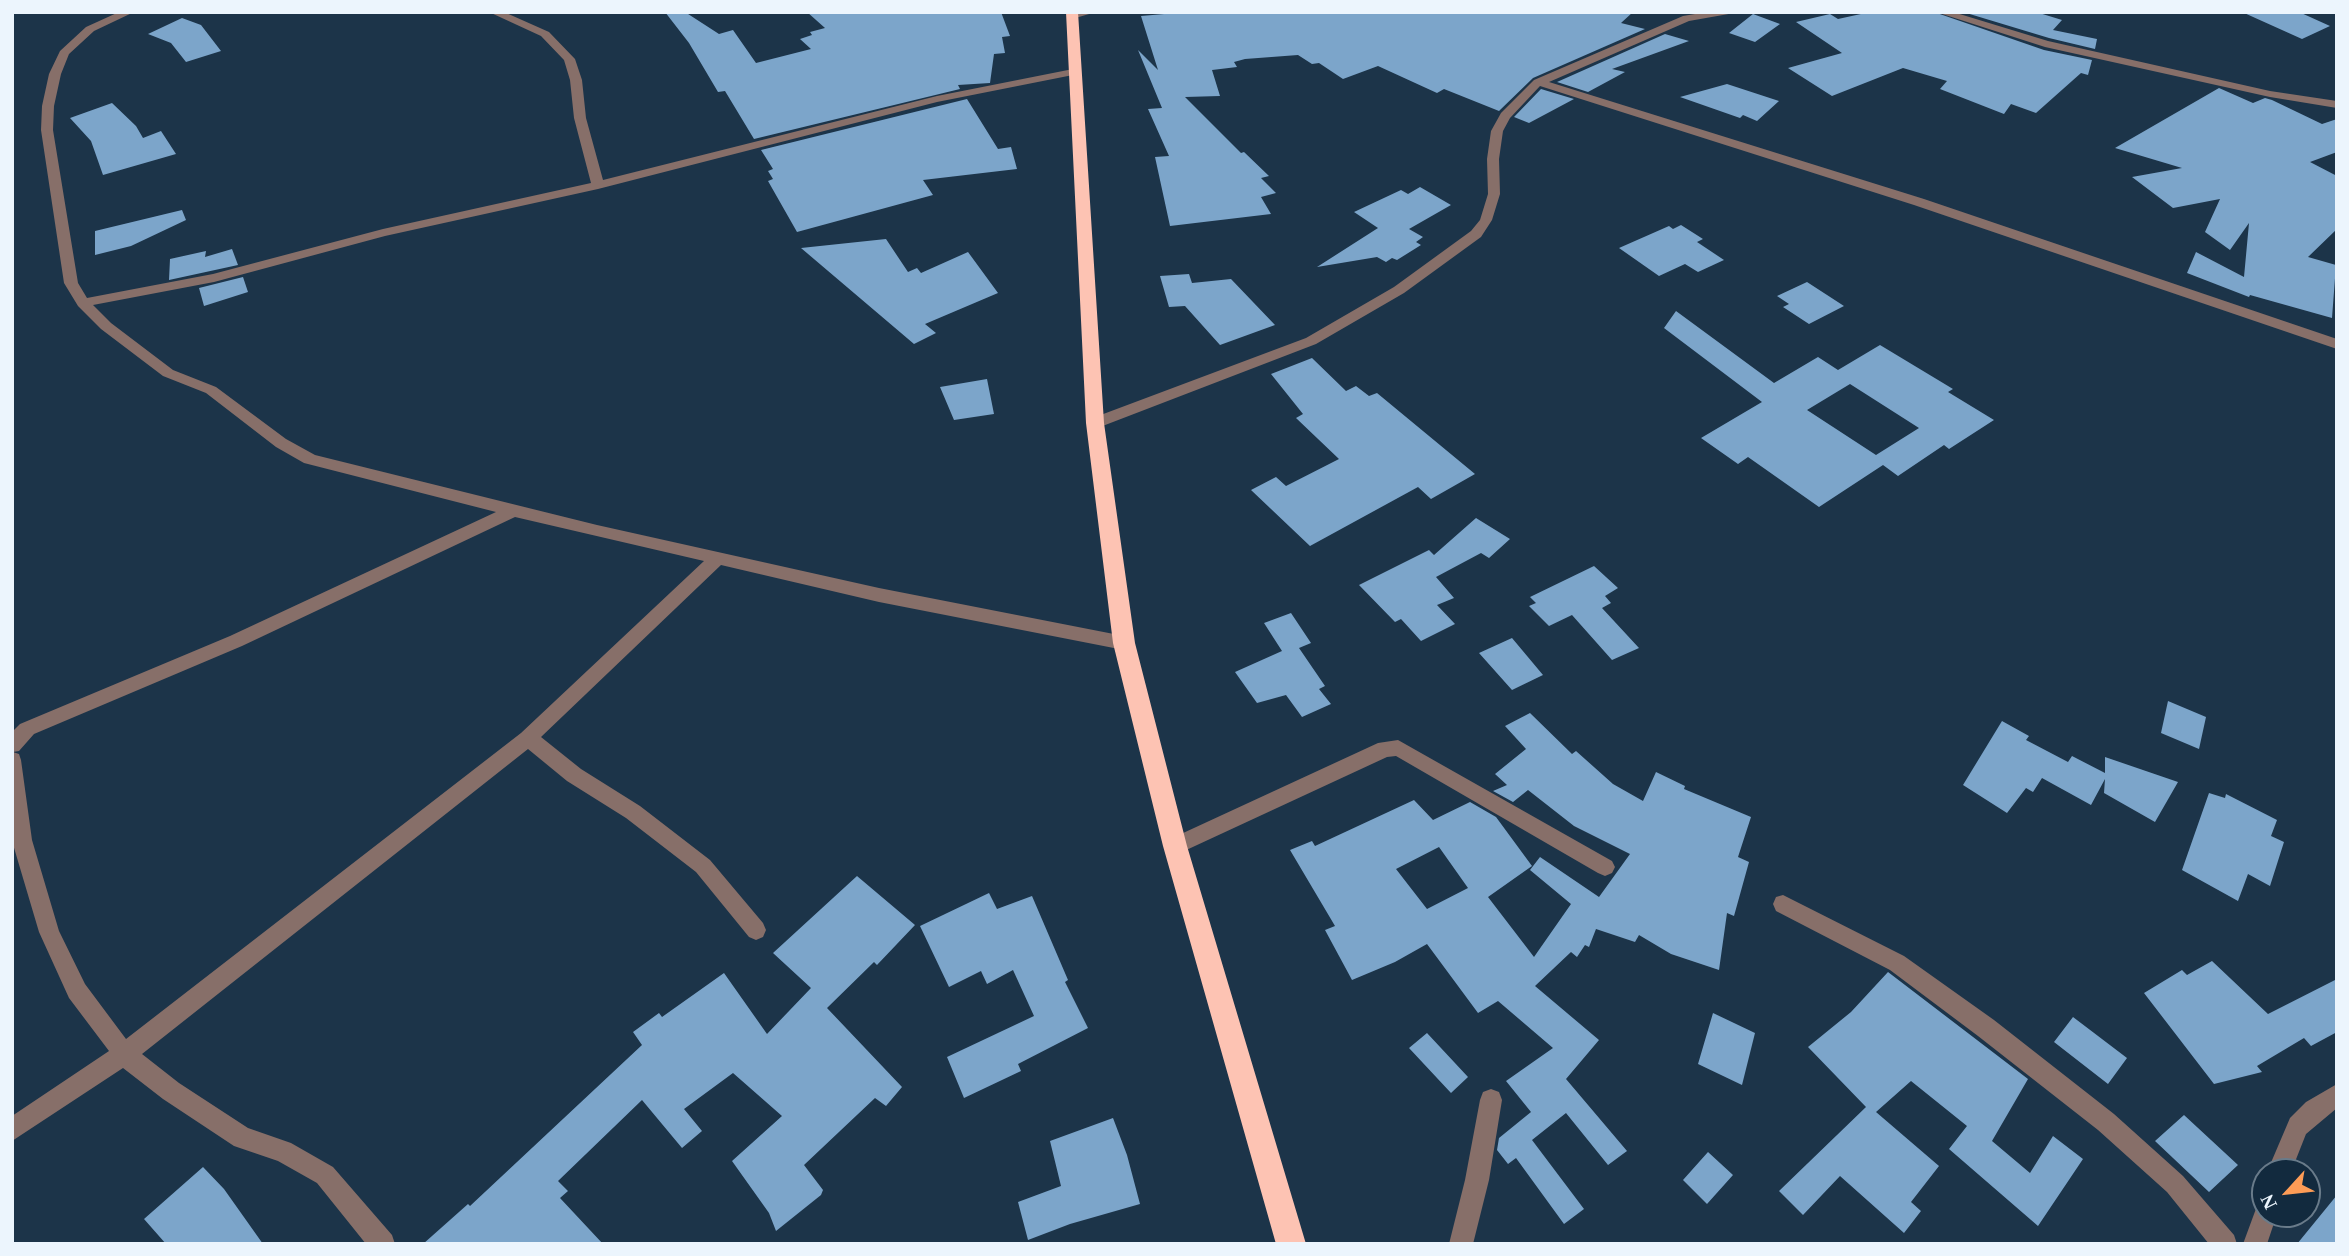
<!DOCTYPE html>
<style>
body{margin:0}
#map{position:relative;width:2349px;height:1256px;overflow:hidden;background:#1c3449;font-family:Georgia,serif}
canvas{display:block}
.frame{position:absolute;inset:0;border:14px solid #ecf5fd;pointer-events:none}
.north{position:absolute;left:2251px;top:1158px;width:70px;height:70px;box-sizing:border-box;background:#122a3e;border:2px solid #697b8a;border-radius:50%;rotate:243deg;font-size:19px;font-weight:700;line-height:28px;text-align:center;color:#ecf5fd}
.north::after{content:'';display:block;margin:auto;width:24px;height:32px;background:#fd9c56;clip-path:polygon(50% 0,100% 100%,50% 72%,0 100%)}
</style>
<div id="map">
<canvas width="2349" height="1256"></canvas>
<div class="frame"></div>
<div class="north">N</div>
</div>
<script>
const ctx = document.querySelector('canvas').getContext('2d');
ctx.lineJoin = 'round';
function fill(path, color) { ctx.fillStyle = color; ctx.fill(path, 'evenodd'); }
const poly = rows => new Path2D(rows.map(r => 'M' + r).join(''));
fill(poly([
 [665,12,685,12,719,34,733,30,756,63,811,49,800,39,812,35,810,32,825,28,807,12,1001,12,1010,36,1002,37,1005,53,994,54,990,83,958,85,960,89,754,139,725,91,718,92,689,43],
 [1187,12,1633,12,1621,23,1645,29,1533,78,1499,111,1444,89,1437,93,1378,66,1343,79,1319,63,1312,64,1298,55,1245,59,1234,62,1237,67,1212,70,1220,96,1185,97,1241,153,1244,152,1269,176,1261,178,1276,193,1261,197,1271,214,1170,226,1155,157,1169,156,1148,109,1162,108,1138,50,1158,70,1141,16],
 [1870,12,1934,12,2044,50,2092,60,2088,75,2081,73,2036,113,2011,104,2004,114,1940,89,1947,81,1903,68,1832,96,1788,68,1842,53,1796,22,1830,14,1838,19],
 [1963,12,2036,12,2062,20,2053,30,2097,39,2095,49,2049,38],
 [2242,12,2299,12,2330,26,2302,39],
 [1753,14,1780,24,1755,42,1729,33],
 [182,18,201,25,221,51,186,62,171,43,148,34],
 [1665,34,1689,41,1612,69,1625,72,1588,92,1557,82],
 [1727,84,1779,101,1757,121,1743,115,1740,118,1680,97],
 [2219,88,2253,103,2265,98,2272,100,2322,124,2337,119,2337,152,2310,162,2337,176,2337,229,2308,257,2336,265,2332,318,2250,295,2249,297,2187,273,2196,252,2244,277,2249,223,2230,250,2205,232,2220,199,2173,208,2132,177,2182,168,2115,148],
 [1541,89,1574,99,1529,123,1514,117],
 [967,99,998,149,1011,147,1017,169,923,180,933,195,797,232,768,181,773,179,768,171,773,169,761,150],
 [112,103,136,126,143,138,161,131,176,154,103,175,91,141,70,118],
 [1420,187,1451,205,1409,229,1423,237,1416,242,1421,245,1397,260,1392,258,1386,262,1377,257,1317,267,1378,228,1354,212,1401,190,1408,194],
 [182,210,186,220,131,246,95,255,95,231],
 [1681,225,1703,239,1697,242,1724,260,1698,272,1685,264,1659,276,1619,248,1669,226,1673,229],
 [886,239,908,272,917,268,921,273,968,252,998,293,925,324,936,333,914,344,801,248],
 [232,249,238,265,169,280,170,259,206,251,205,257],
 [1189,274,1192,283,1231,279,1275,325,1220,345,1185,306,1169,307,1160,276],
 [243,277,248,292,204,306,199,288],
 [1807,282,1844,306,1809,324,1783,307,1789,304,1777,296],
 [1676,311,1774,383,1818,357,1838,370,1880,345,1953,389,1948,392,1994,420,1949,449,1944,445,1898,476,1883,465,1819,507,1748,457,1738,464,1701,438,1762,402,1664,328],
 [1850,384,1919,428,1876,455,1807,410],
 [1312,358,1346,391,1356,386,1369,396,1377,393,1475,474,1431,499,1418,487,1310,546,1251,490,1276,477,1286,486,1339,459,1296,418,1303,414,1271,374],
 [987,379,994,414,954,420,940,387],
 [1476,518,1510,539,1489,558,1481,553,1436,577,1454,598,1437,605,1455,624,1421,641,1401,619,1395,622,1359,585,1429,550,1434,555],
 [1594,566,1618,588,1605,596,1611,603,1602,608,1639,648,1612,660,1572,615,1549,626,1529,606,1536,603,1530,597],
 [1291,613,1311,643,1299,648,1325,686,1319,689,1331,704,1302,717,1286,695,1257,703,1235,672,1282,651,1264,623],
 [1512,638,1543,675,1512,690,1479,653],
 [2168,701,2206,717,2199,749,2161,733],
 [1530,713,1572,754,1576,751,1613,784,1643,801,1656,772,1685,786,1684,789,1751,817,1738,857,1749,862,1734,916,1727,913,1719,970,1671,954,1639,935,1635,942,1596,929,1589,947,1585,945,1577,957,1571,952,1535,986,1599,1040,1566,1079,1627,1151,1608,1165,1566,1113,1532,1140,1584,1209,1564,1224,1516,1158,1508,1164,1497,1150,1499,1138,1531,1112,1506,1081,1553,1048,1498,1001,1478,1013,1427,944,1395,962,1352,980,1325,930,1335,926,1290,850,1312,841,1315,846,1414,800,1433,820,1470,802,1496,817,1532,866,1488,897,1534,957,1571,904,1530,870,1540,857,1599,897,1630,854,1574,826,1528,790,1513,802,1493,791,1507,785,1495,774,1526,749,1505,726],
 [1439,847,1468,888,1427,909,1396,869],
 [2002,721,2029,736,2026,740,2068,762,2072,756,2105,773,2105,757,2178,782,2155,822,2104,793,2105,779,2091,805,2042,778,2033,792,2026,788,2007,813,1963,785],
 [2209,793,2225,798,2226,794,2277,820,2271,836,2284,842,2270,886,2248,874,2238,901,2182,870],
 [857,876,915,925,877,965,874,962,827,1008,902,1087,886,1106,875,1098,804,1165,823,1190,821,1195,776,1231,769,1213,732,1161,782,1116,733,1073,684,1109,702,1131,682,1148,642,1100,558,1181,568,1191,560,1198,603,1244,423,1244,468,1204,470,1206,642,1045,633,1032,659,1013,662,1017,724,973,767,1034,811,988,773,953],
 [989,893,997,909,1032,896,1068,980,1065,982,1088,1028,1018,1064,1021,1071,964,1098,947,1057,1034,1016,1013,970,987,984,981,971,949,987,920,926],
 [2212,961,2268,1014,2337,979,2337,1032,2311,1046,2304,1038,2257,1066,2262,1072,2214,1084,2144,993,2182,970,2187,975],
 [1888,972,2028,1079,1992,1141,2030,1173,2053,1136,2083,1159,2038,1226,1949,1149,1967,1126,1911,1081,1876,1112,1939,1166,1911,1202,1921,1211,1904,1233,1840,1176,1803,1215,1779,1191,1866,1107,1808,1047,1851,1012],
 [1713,1013,1755,1033,1742,1085,1698,1064],
 [2073,1017,2127,1058,2108,1084,2054,1042],
 [1427,1033,1468,1077,1451,1093,1409,1048],
 [2184,1115,2238,1165,2209,1192,2155,1141],
 [1113,1118,1127,1155,1140,1204,1070,1224,1028,1240,1018,1202,1061,1186,1050,1141],
 [1708,1152,1733,1175,1707,1204,1683,1180],
 [203,1167,224,1189,263,1244,166,1244,144,1219],
 [2337,1195,2337,1244,2297,1244]
]), '#7ca5ca');
fill(poly([
 [119,12,134,12,94,31,69,54,61,74,54,106,53,130,78,283,87,298,213,274,383,229,591,183,574,118,570,80,564,60,541,36,489,12,504,12,549,32,575,59,582,80,586,118,603,180,937,96,1073,69,1079,72,1073,75,937,102,598,189,385,236,214,282,93,305,111,323,173,370,216,387,286,439,315,455,597,525,879,588,1124,636,1130,638,1133,643,1130,648,1124,650,879,602,721,565,541,737,581,769,640,806,710,860,763,923,766,930,763,937,756,940,749,937,696,872,626,818,567,781,528,749,142,1054,179,1083,248,1128,291,1143,333,1167,392,1235,395,1244,366,1244,317,1183,278,1161,234,1146,163,1099,123,1068,12,1141,12,1116,109,1051,69,998,39,932,12,841,12,732,20,724,230,636,496,512,304,463,276,447,206,393,163,376,101,329,78,306,64,283,41,130,42,106,49,74,60,51,86,27,119,12],
 [515,517,704,561,521,733,126,1039,85,984,59,931,32,840,21,760,19,754,13,752,19,751,34,734,242,646,515,517],
 [1075,12,1096,12,1072,19,1067,16,1075,12],
 [1707,12,1740,12,1689,21,1549,82,1924,199,2337,339,2337,349,1914,205,1540,86,1510,118,1503,131,1499,159,1500,194,1492,220,1481,237,1404,293,1316,344,1100,427,1090,427,1087,423,1090,419,1306,338,1394,287,1471,231,1480,220,1488,194,1487,159,1491,131,1501,113,1534,80,1683,16,1707,12],
 [1936,12,1953,12,2048,41,2270,91,2337,101,2337,108,2270,97,2045,47,1936,12],
 [1398,740,1612,861,1615,867,1612,873,1605,876,1598,873,1396,756,1387,757,1182,852,1175,855,1168,852,1165,846,1168,840,1378,743,1398,740],
 [1783,895,1904,956,1994,1020,2114,1114,2183,1176,2234,1235,2237,1244,2209,1244,2167,1192,2098,1130,1978,1036,1890,970,1776,911,1773,904,1776,897,1783,895],
 [2337,1084,2337,1108,2306,1134,2291,1172,2267,1172,2290,1118,2306,1102,2337,1084],
 [1491,1089,1499,1092,1502,1100,1489,1180,1473,1244,1449,1244,1465,1180,1480,1100,1483,1092,1491,1089],
 [2265,1202,2265,1214,2277,1214,2267,1244,2243,1244,2257,1206,2265,1202]
]), '#876f69');
fill(poly([
 [1066,12,1078,12,1104,423,1135,643,1187,846,1306,1244,1276,1244,1163,846,1113,643,1086,423,1066,12]
]), '#fdc3b3');
</script>
